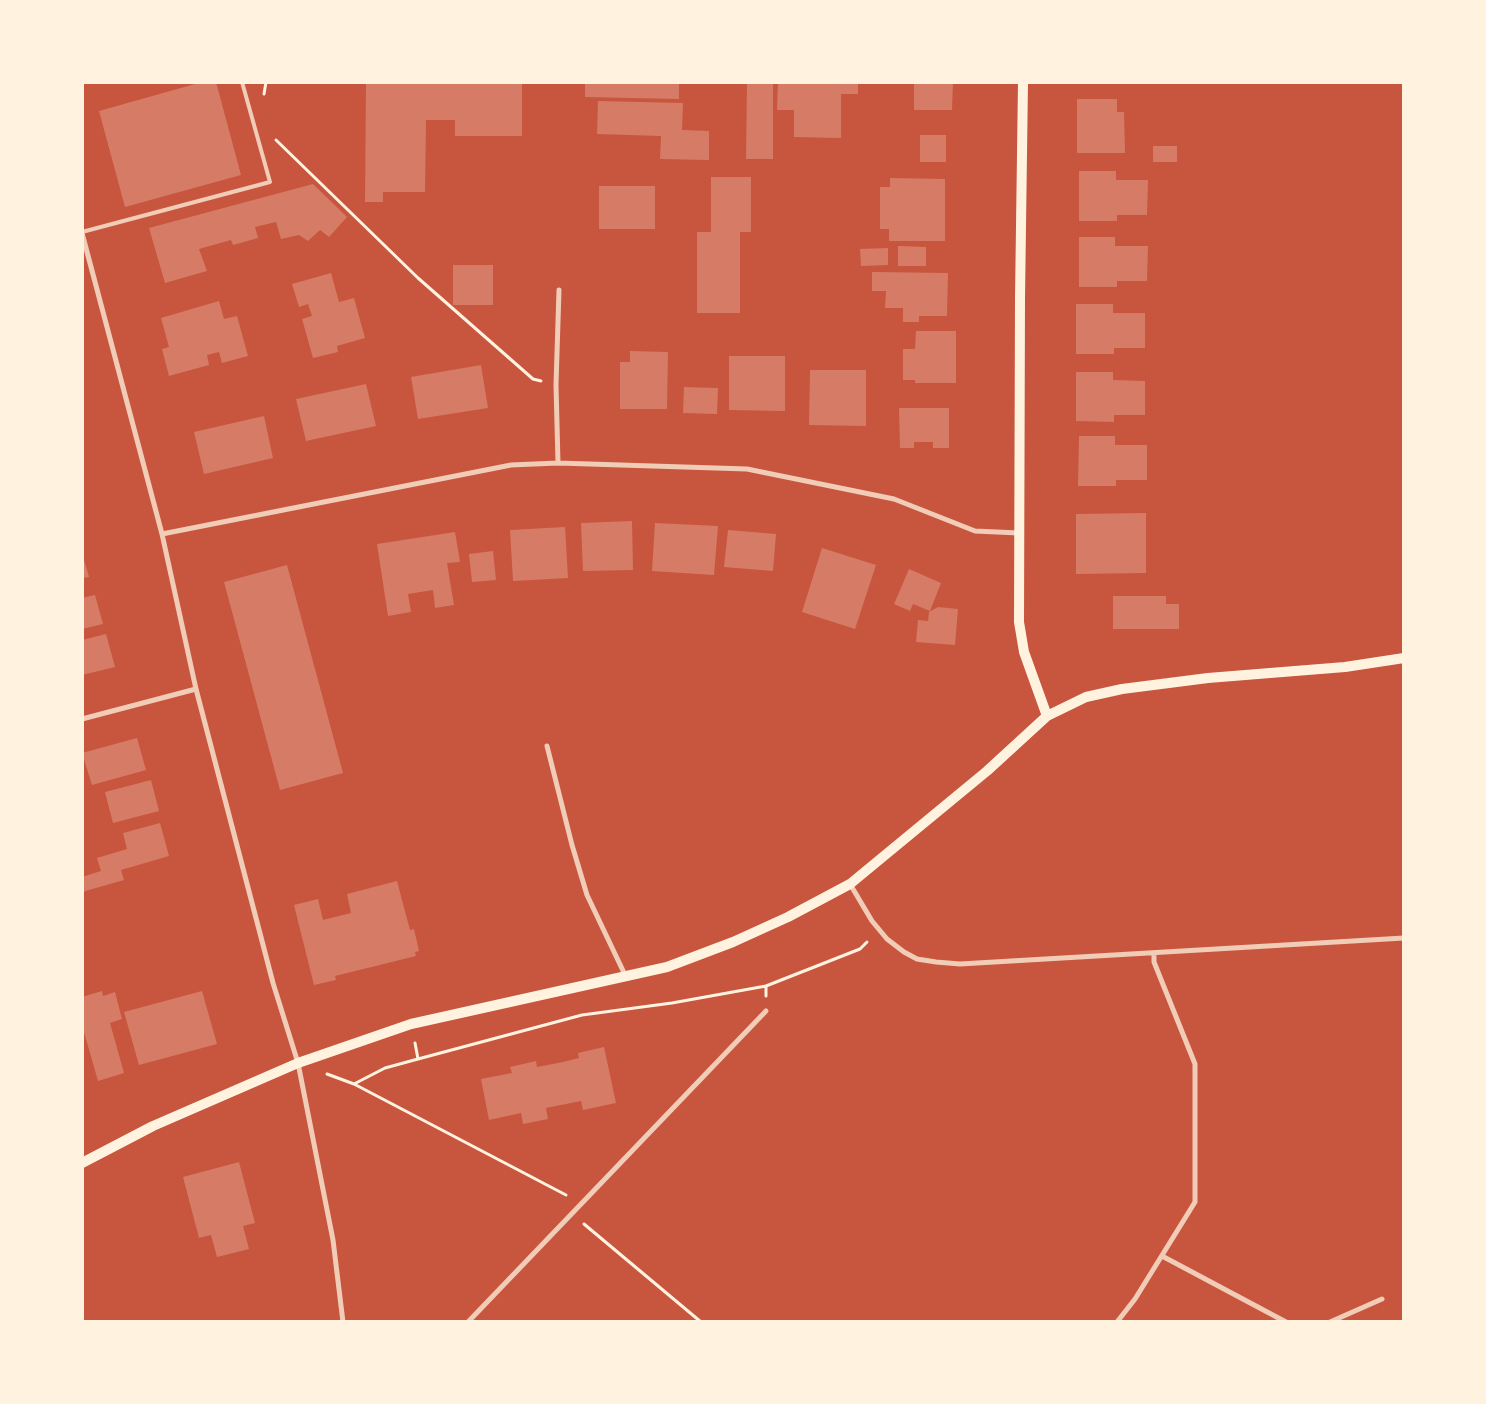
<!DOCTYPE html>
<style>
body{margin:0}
#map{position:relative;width:1486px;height:1404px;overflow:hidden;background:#c8553d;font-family:"Golos Text",sans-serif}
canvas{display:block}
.frame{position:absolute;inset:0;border:84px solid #fff3e0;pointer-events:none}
</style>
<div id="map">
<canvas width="1486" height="1404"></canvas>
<div class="frame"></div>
</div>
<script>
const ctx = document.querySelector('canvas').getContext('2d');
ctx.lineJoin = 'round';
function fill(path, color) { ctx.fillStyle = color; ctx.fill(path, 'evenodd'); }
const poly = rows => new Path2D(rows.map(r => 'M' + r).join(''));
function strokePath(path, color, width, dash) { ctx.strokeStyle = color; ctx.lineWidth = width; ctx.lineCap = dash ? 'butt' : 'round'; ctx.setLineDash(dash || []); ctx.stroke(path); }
fill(poly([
 [202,82,216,82,241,175,125,207,99,111],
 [366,82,522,82,522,136,455,136,455,120,426,120,425,192,383,192,383,202,365,202],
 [585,82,679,82,679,99,585,97],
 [747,82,773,82,773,159,746,159],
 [778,82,858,82,858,94,841,94,841,138,794,137,794,110,777,110],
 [914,82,953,82,952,110,914,110],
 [1077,99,1117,99,1117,112,1124,112,1125,153,1077,153],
 [598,101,683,103,682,130,709,131,709,160,660,159,661,136,597,134],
 [920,135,946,135,946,162,920,162],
 [1153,146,1177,146,1177,162,1153,162],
 [1079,171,1116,171,1116,180,1148,180,1147,215,1117,215,1117,221,1079,221],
 [711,177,751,177,751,232,740,232,740,313,697,313,697,232,711,232],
 [890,178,945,179,945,241,889,241,889,229,880,229,880,187,890,187],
 [313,184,347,217,329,237,320,230,308,241,299,235,281,239,276,222,255,227,258,238,233,245,231,240,199,249,207,271,165,283,149,228],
 [599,186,655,186,655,229,599,229],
 [1079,237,1115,237,1115,246,1148,246,1147,281,1117,281,1117,287,1079,287],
 [898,246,926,247,926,266,898,266],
 [888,248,888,265,861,266,860,249],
 [453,265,493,265,493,305,453,305],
 [872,272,948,273,947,316,919,316,919,322,903,322,903,308,885,308,886,291,872,291],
 [331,273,339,302,354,298,365,338,337,346,338,352,313,358,302,319,312,316,308,304,299,307,292,284],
 [219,301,224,319,237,316,248,356,222,363,219,352,207,355,209,365,169,376,162,349,169,347,161,318],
 [1076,304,1113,304,1113,313,1145,313,1145,348,1114,348,1114,354,1076,354],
 [916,331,956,331,956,383,915,383,915,380,903,380,903,349,915,349],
 [630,351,668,352,667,409,620,409,620,362,630,362],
 [729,356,785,356,785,411,729,410],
 [481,365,488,408,418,419,411,377],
 [810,370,866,370,866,426,809,425],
 [1076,372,1113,372,1113,380,1145,381,1145,415,1114,415,1114,422,1076,421],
 [366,384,376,426,306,441,296,399],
 [684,387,718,388,717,414,683,413],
 [899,408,949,408,949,448,933,448,933,442,914,442,914,448,900,448],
 [264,416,273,458,204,474,194,432],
 [1079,436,1115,436,1115,445,1147,445,1147,480,1116,480,1116,486,1078,486],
 [1146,513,1146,573,1076,574,1076,514],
 [632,521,633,570,583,571,581,523],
 [655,523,718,526,714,575,652,571],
 [565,527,568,578,513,581,510,530],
 [728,530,776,534,773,571,724,567],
 [455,532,460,562,447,563,454,605,435,608,433,590,408,594,411,612,388,616,377,544],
 [822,548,876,565,855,629,802,612],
 [493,551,496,580,472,582,469,554],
 [82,553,89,577,82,578],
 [287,565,343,773,280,790,224,582],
 [909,569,941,583,930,611,913,604,910,611,894,604],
 [95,595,103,624,82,629,82,598],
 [1113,596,1166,596,1166,604,1179,604,1179,629,1113,629],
 [938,607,958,609,955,645,916,642,918,620,928,621,929,612],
 [106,634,115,667,82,675,82,640],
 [137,738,146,770,92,785,82,753],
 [151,780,159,811,113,823,105,792],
 [160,823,169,856,121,870,124,880,82,892,82,877,101,871,97,858,127,849,123,833],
 [397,881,410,930,414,929,419,951,415,952,416,956,335,976,336,980,314,985,294,905,318,899,323,920,351,913,347,894],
 [102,991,103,996,115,992,122,1019,110,1023,124,1073,98,1081,82,1025,82,997],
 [202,991,217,1044,139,1065,124,1012],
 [604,1047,616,1103,583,1110,581,1101,546,1108,548,1119,523,1124,521,1113,489,1120,481,1079,512,1073,510,1067,536,1061,537,1067,563,1062,579,1058,578,1053],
 [239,1162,255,1223,243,1226,249,1249,217,1257,211,1235,199,1238,183,1177]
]), '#d67c66');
strokePath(poly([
 [264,94,266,82],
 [276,140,418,278,533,379,541,381],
 [766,996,766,986,860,949,867,942],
 [415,1043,418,1059,582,1015,672,1003,766,986],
 [327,1074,354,1084,566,1195],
 [354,1084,385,1068,418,1059],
 [584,1224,701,1322]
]), '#fff3e0', 3);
strokePath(poly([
 [82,232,270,182,242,82]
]), '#f1ccb7', 4);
strokePath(poly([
 [82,233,162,534,196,689,273,983,298,1063,333,1240,343,1322],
 [558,463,556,385,559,290],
 [162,534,511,465,558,463,747,469,894,499,975,531,1019,533],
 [82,719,196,689],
 [547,746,572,845,587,895,626,977],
 [850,884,872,921,887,939,904,952,917,959,936,962,960,964,1404,938],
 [1162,1256,1286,1322],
 [468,1322,766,1011],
 [1117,1322,1135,1299,1195,1202,1195,1064,1154,962,1154,953],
 [1330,1322,1382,1299]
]), '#f1ccb7', 5);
strokePath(poly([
 [1023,82,1020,298,1019,622,1024,652,1047,716],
 [82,1163,153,1126,298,1063,411,1024,667,967,733,942,788,917,850,884,987,771,1047,716,1086,697,1122,689,1208,678,1345,667,1404,658]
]), '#fff3e0', 10);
</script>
